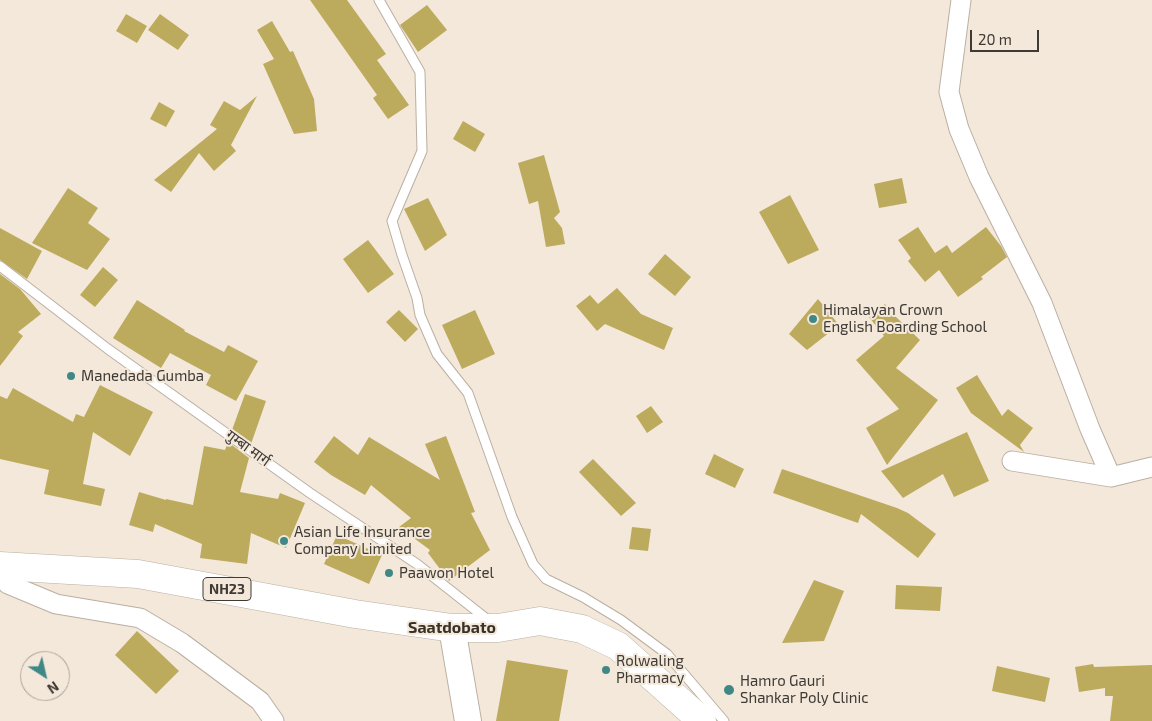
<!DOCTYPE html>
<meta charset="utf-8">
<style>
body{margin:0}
#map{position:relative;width:1152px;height:721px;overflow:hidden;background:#f3e8da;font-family:"Exo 2",sans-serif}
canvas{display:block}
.north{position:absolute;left:20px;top:651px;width:50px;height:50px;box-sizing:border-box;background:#f3e8da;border:1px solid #aba298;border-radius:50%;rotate:145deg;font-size:14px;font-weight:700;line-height:20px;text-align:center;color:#3f3a34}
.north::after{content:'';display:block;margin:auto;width:18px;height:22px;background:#408886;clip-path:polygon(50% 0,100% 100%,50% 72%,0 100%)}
.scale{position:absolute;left:970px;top:30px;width:69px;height:22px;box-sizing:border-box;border:2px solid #3f3a34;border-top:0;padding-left:6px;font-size:15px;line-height:18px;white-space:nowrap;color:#3f3a34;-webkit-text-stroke:4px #f3e8da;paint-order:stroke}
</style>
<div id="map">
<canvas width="1152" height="721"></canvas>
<div class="north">N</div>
<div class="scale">20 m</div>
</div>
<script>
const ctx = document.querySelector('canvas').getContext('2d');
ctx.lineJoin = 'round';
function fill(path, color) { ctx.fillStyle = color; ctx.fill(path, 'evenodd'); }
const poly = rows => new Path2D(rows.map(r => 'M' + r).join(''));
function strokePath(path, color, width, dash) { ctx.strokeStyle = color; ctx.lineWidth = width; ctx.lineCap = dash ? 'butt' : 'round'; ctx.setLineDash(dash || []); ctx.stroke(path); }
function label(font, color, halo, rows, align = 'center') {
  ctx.font = font + ' "Exo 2","Noto Sans Devanagari",sans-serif'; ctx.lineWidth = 4; ctx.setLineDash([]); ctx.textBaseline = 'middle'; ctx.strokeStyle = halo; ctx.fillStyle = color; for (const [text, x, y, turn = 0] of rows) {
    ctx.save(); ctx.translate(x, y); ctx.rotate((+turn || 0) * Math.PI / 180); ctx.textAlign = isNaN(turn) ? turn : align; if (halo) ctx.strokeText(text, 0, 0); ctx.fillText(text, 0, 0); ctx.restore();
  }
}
fill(poly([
 [310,0,347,0,386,54,377,60,409,105,388,119,373,98,377,95],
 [427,5,447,30,418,52,400,25],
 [126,14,147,26,137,43,116,31],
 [160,14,189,35,178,50,148,30],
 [272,21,290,52,293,51,314,99,317,131,294,134,263,64,274,59,257,30],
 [257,96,231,145,236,151,214,171,199,153,171,192,154,180,217,129,210,125,224,101,240,110],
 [159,102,175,111,166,127,150,119],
 [463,121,485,134,475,152,453,139],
 [544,155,560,212,554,218,562,228,565,244,546,247,538,201,529,204,518,163],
 [902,178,907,203,879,208,874,184],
 [68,188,98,208,88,223,110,239,87,270,32,243],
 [790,195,819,250,788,264,759,212],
 [428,198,447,235,425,251,404,209],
 [918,227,935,253,947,245,952,253,986,227,1001,246,1007,257,981,277,983,279,958,297,939,270,925,282,908,261,911,258,898,240],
 [0,228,42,251,27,279,0,260],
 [368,240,394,274,368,293,343,259],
 [665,254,691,277,675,296,648,274],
 [103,267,118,280,95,307,80,295],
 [0,274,20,289,41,314,18,332,23,336,0,366],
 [617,288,641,314,673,328,664,350,605,324,597,331,576,306,590,295,598,304],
 [818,299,839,325,807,350,789,334],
 [137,300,185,330,184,331,224,352,228,345,258,361,236,401,206,385,211,375,170,353,161,368,113,338],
 [885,304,896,317,920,340,896,368,938,400,887,465,866,428,899,409,856,360,884,336,869,317],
 [399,310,418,329,405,342,386,322],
 [475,310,495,354,462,369,442,325],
 [977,375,1002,416,1008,409,1033,428,1020,445,1024,452,971,413,956,388],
 [100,385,153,412,130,456,93,432,83,484,105,489,101,506,44,494,49,470,0,459,0,396,7,399,13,388,73,422,76,414,84,417],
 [245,394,266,401,251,444,232,430],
 [651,406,663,422,647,433,636,416],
 [967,432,989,481,954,497,943,474,903,498,881,471],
 [334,436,358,455,369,437,440,480,425,444,446,436,475,512,471,513,490,550,449,581,428,553,430,550,399,527,411,518,371,485,365,495,331,475,314,462],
 [228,442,249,458,240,492,278,499,280,493,305,503,286,548,251,533,247,564,200,558,202,544,155,524,153,532,129,525,139,492,166,500,166,499,193,505,204,446,225,450],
 [714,454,744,469,735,488,705,474],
 [593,459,636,503,621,516,579,472],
 [782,469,897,508,908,513,936,534,918,558,861,514,858,523,773,493],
 [632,527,651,529,648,551,629,549],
 [337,535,382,555,369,584,324,564],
 [814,580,844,591,824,641,782,643],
 [896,585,942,587,940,611,895,609],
 [137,631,179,671,156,694,115,655],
 [507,660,568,670,559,721,496,721],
 [1093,664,1094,667,1152,665,1152,721,1110,721,1113,696,1105,696,1105,688,1079,692,1075,667],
 [997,666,1050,678,1045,702,992,691]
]), '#bdab5d');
const service = poly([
 [379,0,420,72,422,151,392,221,402,255,417,298,420,315,437,354,468,393,512,517,533,564,546,579,583,597,621,620,667,654,724,721],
 [0,266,108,349,310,493,417,564,488,620]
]);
const minor = poly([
 [961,0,949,92,959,129,979,177,1042,303,1090,429,1111,477],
 [1012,461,1111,477,1152,467],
 [0,577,8,584,56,604,140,618,182,643,260,701,274,721]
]);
const secondary = poly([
 [452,628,468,721]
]);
const primary = poly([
 [0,566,138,574,355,614,452,628,498,628,540,621,582,629,618,646,702,721]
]);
strokePath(service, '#baafa2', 11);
strokePath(minor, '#baafa2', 21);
strokePath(secondary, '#baafa2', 28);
strokePath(primary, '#baafa2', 29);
strokePath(service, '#fff', 9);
strokePath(minor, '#fff', 19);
strokePath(secondary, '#fff', 26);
strokePath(primary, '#fff', 28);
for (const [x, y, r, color] of [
 [813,319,5,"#408886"],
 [71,376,5,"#408886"],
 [284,541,5,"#408886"],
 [389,573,5,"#408886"],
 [606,670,5,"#408886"],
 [729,690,6,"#408886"]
]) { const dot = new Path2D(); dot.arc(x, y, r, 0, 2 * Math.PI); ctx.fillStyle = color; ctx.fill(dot); strokePath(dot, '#f3e8da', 2); }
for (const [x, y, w] of [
 [227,589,48]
]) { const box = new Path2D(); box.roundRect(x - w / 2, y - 11.5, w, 23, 4); ctx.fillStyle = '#f3e8da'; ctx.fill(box); strokePath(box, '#3f3a34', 1); }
label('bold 14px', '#3f3a34', null, [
 ["NH23",227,589]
]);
label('15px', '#3f3a34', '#f3e8da', [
 ["Himalayan Crown",823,310],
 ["English Boarding School",823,327],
 ["Manedada Gumba",81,376],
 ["Asian Life Insurance",294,532],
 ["Company Limited",294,549],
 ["Paawon Hotel",399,573],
 ["Rolwaling",616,661],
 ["Pharmacy",616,678],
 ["Hamro Gauri",740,681],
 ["Shankar Poly Clinic",740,698]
], 'left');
label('15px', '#3f3a34', '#f3e8da', [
 ["गुम्बा मार्ग",248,448,36]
]);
label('bold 16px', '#3a3126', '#f3e8da', [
 ["Saatdobato",452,628]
]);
</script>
